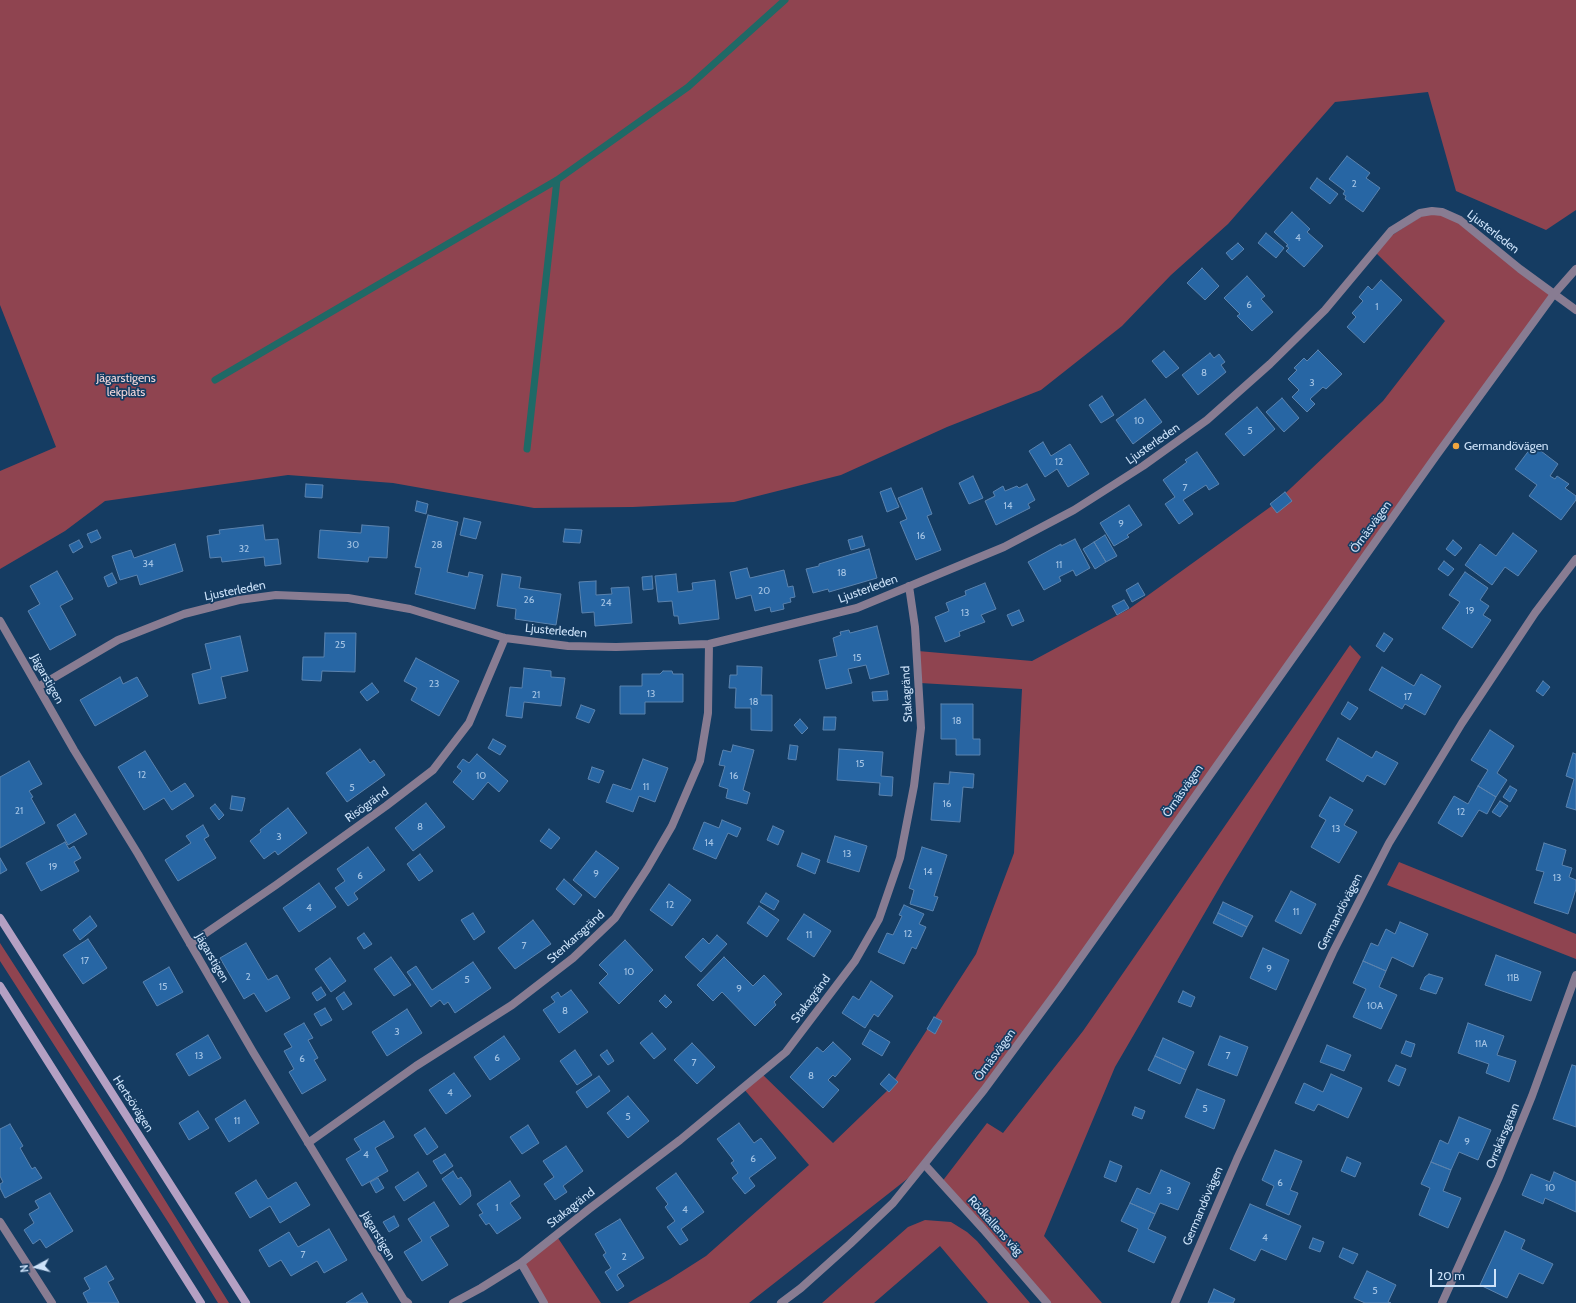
<!DOCTYPE html>
<meta charset="utf-8">
<style>
body{margin:0}
#map{position:relative;width:1576px;height:1303px;overflow:hidden;background:#153c62;font-family:Cabin,sans-serif}
canvas{display:block}
.north{position:absolute;left:16px;top:1247px;width:40px;height:40px;-webkit-text-stroke:3px #153c62;paint-order:stroke;rotate:263deg;font-size:11px;font-weight:700;line-height:16px;text-align:center;color:#cce2f9}
.north::after{content:'';display:block;margin:auto;width:14px;height:18px;background:#cce2f9;clip-path:polygon(50% 0,100% 100%,50% 72%,0 100%)}
.scale{position:absolute;left:1430px;top:1269px;width:66px;height:18px;box-sizing:border-box;border:2px solid #cce2f9;border-top:0;padding-left:5px;font-size:12px;line-height:14px;white-space:nowrap;color:#cce2f9;-webkit-text-stroke:3px #153c62;paint-order:stroke}
</style>
<div id="map">
<canvas width="1576" height="1303"></canvas>
<div class="north">N</div>
<div class="scale">20 m</div>
</div>
<script>
const ctx = document.querySelector('canvas').getContext('2d');
ctx.lineJoin = 'round';
function fill(path, color) { ctx.fillStyle = color; ctx.fill(path, 'evenodd'); }
const poly = rows => new Path2D(rows.map(r => 'M' + r).join(''));
function strokePath(path, color, width, dash) { ctx.strokeStyle = color; ctx.lineWidth = width; ctx.lineCap = dash ? 'butt' : 'round'; ctx.setLineDash(dash || []); ctx.stroke(path); }
function label(font, color, halo, rows, align = 'center') {
  ctx.font = font + ' Cabin,sans-serif'; ctx.lineWidth = 3.5; ctx.setLineDash([]); ctx.textBaseline = 'middle'; ctx.strokeStyle = halo; ctx.fillStyle = color; for (const [text, x, y, turn = 0] of rows) {
    ctx.save(); ctx.translate(x, y); ctx.rotate((+turn || 0) * Math.PI / 180); ctx.textAlign = isNaN(turn) ? turn : align; if (halo) ctx.strokeText(text, 0, 0); ctx.fillText(text, 0, 0); ctx.restore();
  }
}
fill(poly([
 [0,0,1576,0,1576,210,1546,230,1456,191,1428,92,1335,102,1228,224,1171,275,1122,326,1041,390,947,427,841,475,734,502,633,507,534,508,393,483,288,475,105,501,65,531,0,569,0,471,56,447,0,305],
 [1431,210,1459,218,1553,294,1131,885,925,1165,749,1303,628,1303,670,1279,706,1256,809,1165,743,1088,761,1073,833,1143,888,1090,976,954,1014,853,1022,689,920,683,918,651,1032,661,1129,609,1273,505,1383,401,1445,321,1374,251,1383,241],
 [1350,645,1361,657,1225,878,1115,1067,1044,1236,1102,1303,1050,1303,941,1183,987,1123,1003,1133,1083,1031],
 [1399,862,1576,934,1576,959,1387,885],
 [0,943,125,1136,229,1303,218,1303,170,1225,0,961],
 [925,1220,951,1222,967,1232,977,1241,1030,1303,988,1303,940,1246,874,1303,822,1303,908,1227],
 [556,1235,601,1303,543,1303,520,1264]
]), '#8f4450');
strokePath(poly([
 [215,380,557,180,688,87,785,0],
 [527,449,557,180]
]), '#1f6966', 7);
const building = poly([
 [1347,156,1370,173,1366,178,1380,188,1363,212,1345,199,1346,196,1343,194,1345,191,1329,179,1347,156],
 [1317,178,1338,194,1330,204,1310,188,1317,178],
 [1292,212,1310,229,1307,232,1323,246,1304,267,1286,251,1289,248,1286,246,1288,245,1274,232,1292,212],
 [1266,233,1284,248,1276,258,1258,243,1266,233],
 [1238,243,1244,249,1232,260,1226,253,1238,243],
 [1202,268,1219,286,1205,300,1187,283,1202,268],
 [1247,276,1265,296,1261,299,1273,312,1252,331,1237,316,1240,314,1224,298,1247,276],
 [1381,280,1402,300,1364,343,1347,327,1356,317,1352,313,1363,301,1359,297,1368,286,1372,290,1381,280],
 [1318,350,1342,374,1326,389,1323,387,1310,399,1315,404,1307,412,1292,397,1299,390,1288,379,1297,370,1294,368,1304,358,1307,361,1318,350],
 [1164,351,1179,368,1166,378,1152,361,1164,351],
 [1210,353,1214,358,1219,354,1225,362,1221,365,1226,372,1198,395,1182,375,1210,353],
 [1102,396,1114,415,1101,423,1089,405,1102,396],
 [1282,398,1299,418,1284,432,1266,412,1282,398],
 [1145,399,1162,422,1133,444,1116,420,1145,399],
 [1257,407,1275,429,1244,456,1225,434,1257,407],
 [1043,442,1051,456,1070,444,1089,474,1068,487,1057,469,1045,477,1029,451,1043,442],
 [1533,445,1558,464,1550,476,1555,479,1557,476,1569,484,1565,488,1576,496,1576,500,1561,520,1529,496,1537,485,1515,469,1533,445],
 [1197,452,1219,484,1209,490,1206,485,1183,500,1193,514,1179,524,1165,504,1175,497,1163,480,1187,462,1185,460,1197,452],
 [973,476,983,498,969,504,959,483,973,476],
 [306,484,323,485,322,498,305,497,306,484],
 [1027,484,1035,500,1028,504,1030,508,996,525,985,501,995,496,993,492,1003,486,1005,491,1017,486,1019,488,1027,484],
 [891,488,899,507,887,512,880,492,891,488],
 [922,488,932,514,927,516,941,550,916,560,900,522,907,519,898,498,922,488],
 [1285,492,1292,501,1277,513,1270,504,1285,492],
 [417,501,428,504,426,514,415,511,417,501],
 [1129,505,1142,525,1127,535,1129,537,1114,546,1100,523,1129,505],
 [428,515,458,522,447,572,468,577,469,572,483,575,475,609,415,594,421,568,415,567,428,515],
 [464,518,481,522,476,539,460,535,464,518],
 [263,525,265,540,278,539,281,564,265,566,264,557,222,562,221,557,210,558,207,536,220,534,219,530,263,525],
 [362,525,389,527,387,558,369,557,368,562,318,558,320,530,361,533,362,525],
 [565,529,582,530,580,543,563,542,565,529],
 [97,530,101,538,91,543,87,534,97,530],
 [1513,533,1537,551,1518,576,1505,567,1492,585,1465,565,1480,544,1496,556,1513,533],
 [1105,535,1117,556,1106,562,1094,542,1105,535],
 [862,536,865,546,851,550,848,540,862,536],
 [1075,539,1090,568,1076,576,1073,570,1059,577,1061,581,1044,590,1028,562,1061,544,1061,546,1075,539],
 [79,540,83,547,73,553,69,545,79,540],
 [1453,540,1462,548,1455,556,1446,549,1453,540],
 [1094,542,1106,562,1095,569,1083,549,1094,542],
 [175,544,183,571,140,585,137,575,120,580,112,556,131,550,134,558,175,544],
 [869,549,877,578,829,592,828,589,813,593,806,569,819,566,819,564,869,549],
 [1444,561,1454,569,1448,576,1438,569,1444,561],
 [747,568,750,578,784,570,788,587,793,586,795,597,790,598,791,602,783,604,784,609,771,612,770,607,755,611,751,595,736,599,730,572,747,568],
 [57,571,73,599,60,606,76,635,50,650,28,611,40,604,30,586,57,571],
 [1465,572,1488,588,1480,600,1489,606,1483,615,1491,620,1472,648,1442,628,1460,602,1449,595,1465,572],
 [112,573,117,583,108,587,104,577,112,573],
 [502,574,521,577,519,588,561,594,556,625,515,619,516,609,497,606,502,574],
 [676,574,678,592,693,590,692,583,715,580,719,619,679,624,678,616,674,616,672,601,658,602,655,576,676,574],
 [652,576,653,589,643,590,642,577,652,576],
 [596,581,596,595,612,594,611,588,629,587,632,623,595,626,594,612,582,613,579,582,596,581],
 [985,583,996,609,981,615,985,622,959,632,960,636,945,642,935,617,949,611,946,603,966,595,965,591,985,583],
 [1138,583,1145,595,1132,602,1126,590,1138,583],
 [1124,600,1129,608,1117,615,1112,606,1124,600],
 [1019,610,1024,621,1012,626,1007,615,1019,610],
 [877,626,889,674,870,679,866,665,848,669,852,683,826,689,819,660,837,656,833,638,841,635,840,632,849,630,850,633,877,626],
 [325,633,356,633,355,672,322,671,321,681,302,680,303,657,324,657,325,633],
 [1384,633,1393,639,1384,652,1376,646,1384,633],
 [240,636,248,671,221,677,226,698,199,704,192,674,211,669,205,644,240,636],
 [416,658,459,681,439,716,411,700,417,688,404,681,416,658],
 [737,666,762,667,761,695,772,695,772,731,751,730,751,708,735,708,736,688,729,688,730,675,737,675,737,666],
 [1382,667,1414,686,1421,674,1441,686,1425,715,1405,704,1402,709,1369,690,1382,667],
 [524,668,551,671,551,677,565,678,561,706,524,702,522,718,506,716,510,687,522,688,524,668],
 [663,671,672,671,673,674,683,674,683,702,645,702,645,714,620,714,620,686,642,686,642,674,660,674,663,671],
 [120,677,123,684,137,677,148,696,95,726,80,700,120,677],
 [1543,681,1550,687,1543,696,1536,691,1543,681],
 [372,683,379,692,367,701,360,692,372,683],
 [887,691,888,700,873,701,872,692,887,691],
 [1348,702,1358,708,1350,720,1341,714,1348,702],
 [941,704,973,704,973,739,980,739,980,755,956,755,956,739,941,739,941,704],
 [581,705,595,710,589,723,576,718,581,705],
 [824,717,836,717,835,730,823,730,824,717],
 [800,719,808,728,802,734,794,725,800,719],
 [1490,730,1514,746,1497,773,1507,780,1496,797,1478,786,1488,770,1471,760,1490,730],
 [1338,738,1372,758,1376,751,1398,763,1385,785,1367,775,1363,782,1326,760,1338,738],
 [493,739,506,746,500,755,488,748,493,739],
 [733,745,754,750,743,790,750,793,747,804,726,798,728,789,719,786,725,766,719,765,723,750,731,752,733,745],
 [790,745,798,746,796,760,788,759,790,745],
 [360,749,370,763,374,760,385,775,347,802,326,773,360,749],
 [839,749,883,752,881,776,893,777,892,796,879,795,880,783,837,780,839,749],
 [145,751,171,792,185,783,194,796,172,810,164,798,144,810,118,767,145,751],
 [1573,753,1576,754,1576,810,1566,807,1574,779,1566,776,1573,753],
 [477,754,508,781,499,792,488,782,473,800,453,782,462,771,457,767,463,759,469,763,477,754],
 [643,759,668,768,655,802,639,796,633,812,606,802,613,784,631,790,643,759],
 [29,761,42,784,29,791,33,797,31,798,45,823,0,848,0,777,29,761],
 [592,767,604,771,599,783,588,779,592,767],
 [950,772,974,774,973,788,963,787,960,822,931,820,934,783,949,784,950,772],
 [1478,786,1496,797,1487,814,1479,810,1462,837,1438,823,1454,796,1468,804,1478,786],
 [1510,786,1517,790,1510,802,1503,797,1510,786],
 [232,796,245,798,242,811,230,809,232,796],
 [1330,797,1353,810,1344,825,1357,832,1339,863,1311,847,1326,820,1319,816,1330,797],
 [1500,801,1508,806,1500,817,1492,812,1500,801],
 [426,803,445,827,413,851,395,828,426,803],
 [215,804,224,815,219,820,210,808,215,804],
 [288,808,307,833,278,855,275,851,264,859,250,841,261,832,260,830,288,808],
 [75,814,87,834,68,845,57,825,75,814],
 [722,820,741,828,737,837,728,833,716,859,693,849,704,822,719,828,722,820],
 [203,825,209,836,204,839,216,858,178,881,165,860,191,843,186,836,203,825],
 [773,826,784,831,778,845,767,840,773,826],
 [549,829,560,838,551,849,540,841,549,829],
 [835,836,867,846,859,872,827,862,835,836],
 [65,842,69,849,74,846,81,858,74,862,79,871,41,891,26,863,65,842],
 [1544,843,1566,850,1562,865,1572,868,1569,877,1576,880,1576,889,1568,914,1534,903,1544,872,1536,870,1544,843],
 [368,847,385,870,354,893,358,899,348,906,335,888,345,881,337,869,368,847],
 [922,847,947,855,934,896,938,897,933,911,910,904,914,890,909,888,922,847],
 [596,851,619,868,595,898,573,880,596,851],
 [802,853,820,860,815,874,797,866,802,853],
 [420,854,433,871,419,881,407,864,420,854],
 [0,858,7,870,0,874,0,858],
 [564,879,582,895,574,905,556,889,564,879],
 [319,883,336,907,299,932,283,908,319,883],
 [669,884,691,900,672,926,650,910,669,884],
 [1291,891,1316,904,1301,934,1275,921,1291,891],
 [766,893,779,901,774,910,760,902,766,893],
 [1223,902,1253,916,1247,927,1218,913,1223,902],
 [904,905,924,914,919,924,926,927,916,949,912,947,904,964,878,952,887,933,893,935,902,916,899,915,904,905],
 [759,906,779,920,767,937,747,923,759,906],
 [473,913,485,932,474,940,461,920,473,913],
 [1218,913,1247,927,1242,937,1213,923,1218,913],
 [804,914,831,931,814,957,787,939,804,914],
 [90,916,97,926,80,940,73,930,90,916],
 [533,920,551,944,515,969,498,948,533,920],
 [1400,922,1428,934,1413,967,1392,957,1386,971,1363,961,1371,943,1378,946,1386,929,1395,934,1400,922],
 [364,933,372,944,364,949,357,938,364,933],
 [717,935,727,944,701,972,685,957,703,938,709,944,717,935],
 [88,939,107,968,83,984,63,955,88,939],
 [625,940,653,970,619,1004,599,983,608,974,599,965,625,940],
 [246,943,268,980,277,975,290,998,266,1012,254,993,244,999,220,958,246,943],
 [1263,948,1289,960,1276,990,1250,978,1263,948],
 [1496,955,1541,972,1531,1001,1485,985,1496,955],
 [391,957,411,985,394,996,374,969,391,957],
 [724,957,753,986,764,975,782,994,774,1002,776,1005,755,1026,722,992,713,1001,697,985,724,957],
 [330,958,346,981,331,992,315,969,330,958],
 [1363,961,1386,971,1379,987,1397,995,1381,1029,1353,1017,1366,989,1353,983,1363,961],
 [473,962,491,988,455,1013,448,1002,444,1005,440,1000,431,1007,407,972,416,966,432,990,473,962],
 [169,967,183,992,157,1006,143,982,169,967],
 [1429,974,1443,978,1436,994,1420,989,1425,977,1429,974],
 [871,981,893,996,878,1017,874,1014,865,1028,842,1013,853,996,859,1000,871,981],
 [321,987,326,995,317,1001,312,993,321,987],
 [571,990,588,1012,559,1033,543,1010,555,1002,551,997,558,992,561,997,571,990],
 [1183,991,1195,997,1191,1007,1178,1002,1183,991],
 [344,992,352,1004,343,1010,336,998,344,992],
 [665,995,672,1002,666,1008,659,1001,665,995],
 [325,1008,332,1020,321,1026,314,1014,325,1008],
 [407,1009,422,1033,387,1056,372,1032,407,1009],
 [934,1017,942,1021,935,1034,927,1029,934,1017],
 [304,1023,313,1038,308,1040,318,1058,314,1060,326,1080,302,1094,289,1072,294,1069,284,1051,292,1047,284,1034,304,1023],
 [1468,1023,1504,1036,1497,1055,1516,1061,1509,1082,1486,1073,1489,1064,1458,1053,1468,1023],
 [870,1030,890,1042,882,1056,862,1044,870,1030],
 [652,1033,666,1049,654,1059,640,1043,652,1033],
 [208,1035,221,1058,189,1076,176,1054,208,1035],
 [504,1036,520,1059,490,1080,474,1057,504,1036],
 [1220,1036,1248,1047,1237,1076,1208,1065,1220,1036],
 [1163,1038,1194,1052,1186,1070,1155,1056,1163,1038],
 [1406,1041,1415,1044,1411,1057,1401,1053,1406,1041],
 [833,1042,851,1059,835,1077,833,1075,828,1080,839,1090,823,1108,790,1077,817,1047,823,1052,833,1042],
 [692,1043,715,1067,697,1084,674,1060,692,1043],
 [1327,1045,1351,1055,1344,1071,1320,1062,1327,1045],
 [575,1050,592,1075,577,1085,560,1061,575,1050],
 [607,1050,614,1061,608,1065,600,1055,607,1050],
 [1155,1056,1186,1070,1180,1084,1148,1070,1155,1056],
 [1396,1065,1406,1069,1399,1086,1388,1081,1396,1065],
 [1572,1065,1576,1066,1576,1127,1553,1119,1572,1065],
 [454,1073,471,1096,446,1114,429,1090,454,1073],
 [889,1074,898,1082,889,1092,880,1084,889,1074],
 [1331,1074,1362,1088,1348,1118,1318,1104,1314,1111,1295,1103,1304,1083,1323,1092,1331,1074],
 [599,1076,610,1091,587,1108,576,1092,599,1076],
 [1197,1089,1225,1100,1214,1129,1185,1117,1197,1089],
 [628,1096,649,1121,628,1138,607,1113,628,1096],
 [245,1100,259,1123,229,1142,215,1119,245,1100],
 [1135,1107,1145,1111,1142,1119,1132,1115,1135,1107],
 [198,1111,209,1128,189,1140,179,1123,198,1111],
 [1459,1117,1491,1130,1478,1160,1459,1152,1451,1170,1431,1162,1440,1140,1448,1144,1459,1117],
 [384,1121,394,1137,375,1148,388,1171,362,1186,346,1159,361,1150,354,1139,384,1121],
 [739,1123,754,1143,761,1138,776,1158,749,1178,755,1186,745,1194,732,1178,738,1173,731,1163,734,1161,717,1139,739,1123],
 [10,1124,23,1146,20,1148,32,1169,35,1167,42,1178,5,1198,0,1188,0,1184,3,1182,0,1176,0,1129,10,1124],
 [528,1125,539,1143,522,1154,510,1137,528,1125],
 [425,1128,438,1147,427,1155,414,1135,425,1128],
 [566,1146,583,1171,563,1186,567,1192,555,1200,544,1184,554,1177,543,1161,566,1146],
 [1275,1150,1302,1161,1290,1190,1298,1193,1289,1215,1266,1205,1274,1186,1262,1180,1275,1150],
 [445,1154,453,1166,441,1174,433,1161,445,1154],
 [1347,1157,1361,1163,1355,1177,1341,1171,1347,1157],
 [1110,1161,1122,1166,1116,1182,1104,1177,1110,1161],
 [1431,1162,1451,1170,1443,1191,1461,1198,1448,1228,1419,1215,1430,1188,1421,1184,1431,1162],
 [1161,1170,1190,1183,1178,1210,1160,1203,1155,1214,1130,1203,1137,1188,1150,1194,1161,1170],
 [453,1171,458,1179,461,1177,470,1190,471,1196,460,1205,442,1179,453,1171],
 [418,1172,427,1186,404,1201,395,1187,418,1172],
 [1554,1172,1576,1182,1576,1212,1545,1198,1543,1204,1522,1195,1531,1174,1550,1182,1554,1172],
 [676,1173,704,1212,681,1229,688,1240,680,1245,667,1227,675,1221,665,1207,668,1204,656,1188,676,1173],
 [378,1178,384,1188,376,1193,370,1182,378,1178],
 [256,1180,268,1199,296,1182,310,1205,280,1223,270,1206,250,1218,235,1193,256,1180],
 [510,1181,520,1196,510,1203,521,1218,497,1234,489,1223,486,1225,479,1215,483,1213,477,1204,510,1181],
 [50,1193,73,1231,46,1248,40,1239,33,1244,24,1230,34,1223,29,1214,39,1208,35,1201,50,1193],
 [434,1202,449,1226,430,1237,448,1265,422,1281,404,1252,422,1241,408,1219,434,1202],
 [1130,1203,1155,1214,1148,1229,1166,1237,1154,1263,1128,1251,1138,1229,1121,1221,1130,1203],
 [1250,1204,1301,1226,1286,1260,1261,1249,1255,1261,1230,1249,1250,1204],
 [394,1216,399,1226,389,1232,383,1222,394,1216],
 [620,1219,644,1258,617,1275,624,1286,617,1291,605,1272,611,1268,603,1255,606,1253,595,1234,620,1219],
 [329,1229,347,1260,324,1273,317,1261,291,1276,281,1260,269,1267,259,1250,289,1232,298,1247,329,1229],
 [1505,1231,1525,1240,1521,1249,1553,1264,1543,1284,1519,1273,1507,1298,1480,1285,1505,1231],
 [1313,1238,1324,1242,1320,1252,1309,1248,1313,1238],
 [1343,1248,1358,1254,1353,1264,1339,1257,1343,1248],
 [106,1266,114,1279,108,1282,119,1303,88,1303,83,1293,90,1289,84,1278,106,1266],
 [1367,1271,1396,1285,1388,1302,1391,1303,1365,1303,1354,1298,1367,1271],
 [1214,1289,1235,1299,1233,1303,1208,1303,1214,1289],
 [362,1293,368,1303,346,1303,362,1293]
]);
fill(building, '#2766a4');
strokePath(building, '#5b83ae', 1);
strokePath(poly([
 [0,621,74,750,138,854,253,1052,404,1300,408,1303],
 [38,687,118,640,184,614,239,600,276,595,348,598,410,609,505,638,568,646,616,647,709,644,857,608,1004,547,1074,510,1143,466,1207,420,1270,364,1325,310,1391,231,1420,213,1432,211,1442,212,1460,220,1520,269,1576,310],
 [190,944,276,885,386,806,433,770,469,723,505,638],
 [308,1143,416,1066,512,1005,573,958,615,918,647,869,672,826,700,761,708,713,709,644],
 [925,1165,983,1229,1047,1303],
 [0,1222,52,1303],
 [453,1303,481,1288,521,1263],
 [544,1303,521,1263,589,1209,680,1140,786,1052,855,961,879,919,900,858,914,786,921,728,915,627,909,586],
 [1175,1303,1237,1159,1296,1032,1333,952,1389,843,1462,723,1535,613,1576,559],
 [1442,1303,1499,1177,1532,1096,1576,975]
]), '#887c92', 8);
strokePath(poly([
 [781,1303,801,1288,850,1244,893,1203,984,1090,1060,987,1436,456,1554,294,1576,269]
]), '#887c92', 8);
strokePath(poly([
 [0,918,246,1303],
 [0,986,201,1303]
]), '#b4a0c3', 8);
for (const [x, y, r, color] of [
 [1456,446,4,"#f0a63f"]
]) { const dot = new Path2D(); dot.arc(x, y, r, 0, 2 * Math.PI); ctx.fillStyle = color; ctx.fill(dot); strokePath(dot, '#153c62', 1.5); }
label('10px', '#a3c3e4', null, [
 ["2",1354,184],
 ["4",1298,238],
 ["6",1249,305],
 ["1",1377,307],
 ["8",1204,373],
 ["3",1312,383],
 ["10",1139,421],
 ["5",1250,431],
 ["12",1059,462],
 ["7",1185,488],
 ["14",1008,506],
 ["9",1121,524],
 ["16",921,536],
 ["30",353,545],
 ["28",437,545],
 ["32",244,549],
 ["34",148,564],
 ["11",1059,565],
 ["18",842,573],
 ["20",764,591],
 ["26",529,600],
 ["24",606,603],
 ["19",1470,611],
 ["13",965,613],
 ["25",340,645],
 ["15",857,658],
 ["23",434,684],
 ["13",651,694],
 ["21",536,695],
 ["17",1408,697],
 ["18",754,702],
 ["18",957,721],
 ["15",860,764],
 ["12",142,775],
 ["10",481,776],
 ["16",734,776],
 ["11",646,787],
 ["5",352,788],
 ["16",947,804],
 ["21",19,811],
 ["12",1461,812],
 ["8",420,827],
 ["13",1336,829],
 ["3",279,837],
 ["14",709,843],
 ["13",847,854],
 ["19",53,867],
 ["14",928,872],
 ["9",596,874],
 ["6",360,876],
 ["13",1557,878],
 ["12",670,905],
 ["4",309,908],
 ["11",1296,912],
 ["12",908,934],
 ["11",809,935],
 ["7",524,946],
 ["17",85,961],
 ["9",1269,969],
 ["10",629,972],
 ["2",248,977],
 ["11B",1513,978],
 ["5",467,980],
 ["15",163,987],
 ["9",739,989],
 ["10A",1375,1006],
 ["8",565,1011],
 ["3",397,1032],
 ["11A",1481,1044],
 ["13",199,1056],
 ["7",1228,1056],
 ["6",497,1058],
 ["6",302,1059],
 ["7",694,1063],
 ["8",811,1076],
 ["4",450,1093],
 ["5",1205,1109],
 ["5",628,1117],
 ["11",237,1121],
 ["9",1467,1142],
 ["4",366,1155],
 ["6",753,1159],
 ["6",1280,1183],
 ["10",1550,1188],
 ["3",1169,1191],
 ["1",497,1208],
 ["4",685,1210],
 ["4",1265,1238],
 ["7",303,1255],
 ["2",624,1257],
 ["5",1375,1291]
]);
label('12px', '#cce2f9', '#153c62', [
 ["Ljusterleden",1493,232,38],
 ["Ljusterleden",1153,444,-35],
 ["Örnäsvägen",1371,527,-54],
 ["Ljusterleden",868,589,-20],
 ["Ljusterleden",235,591,-11],
 ["Ljusterleden",556,631,5],
 ["Jägarstigen",47,679,61],
 ["Stakagränd",907,694,-93],
 ["Örnäsvägen",1183,791,-55],
 ["Risögränd",367,805,-36],
 ["Germandövägen",1340,912,-63],
 ["Stenkarsgränd",576,937,-42],
 ["Jägarstigen",212,958,60],
 ["Stakagränd",811,999,-53],
 ["Örnäsvägen",995,1055,-54],
 ["Hertsövägen",133,1104,57],
 ["Orrskärsgatan",1503,1136,-68],
 ["Germandövägen",1203,1206,-67],
 ["Stakagränd",571,1208,-38],
 ["Rödkallens väg",995,1226,48],
 ["Jägarstigen",378,1236,59]
]);
label('12px', '#f1d6d9', '#153c62', [
 ["Jägarstigens",126,378],
 ["lekplats",126,392]
]);
label('12px', '#cce2f9', '#153c62', [
 ["Germandövägen",1464,446]
], 'left');
</script>
